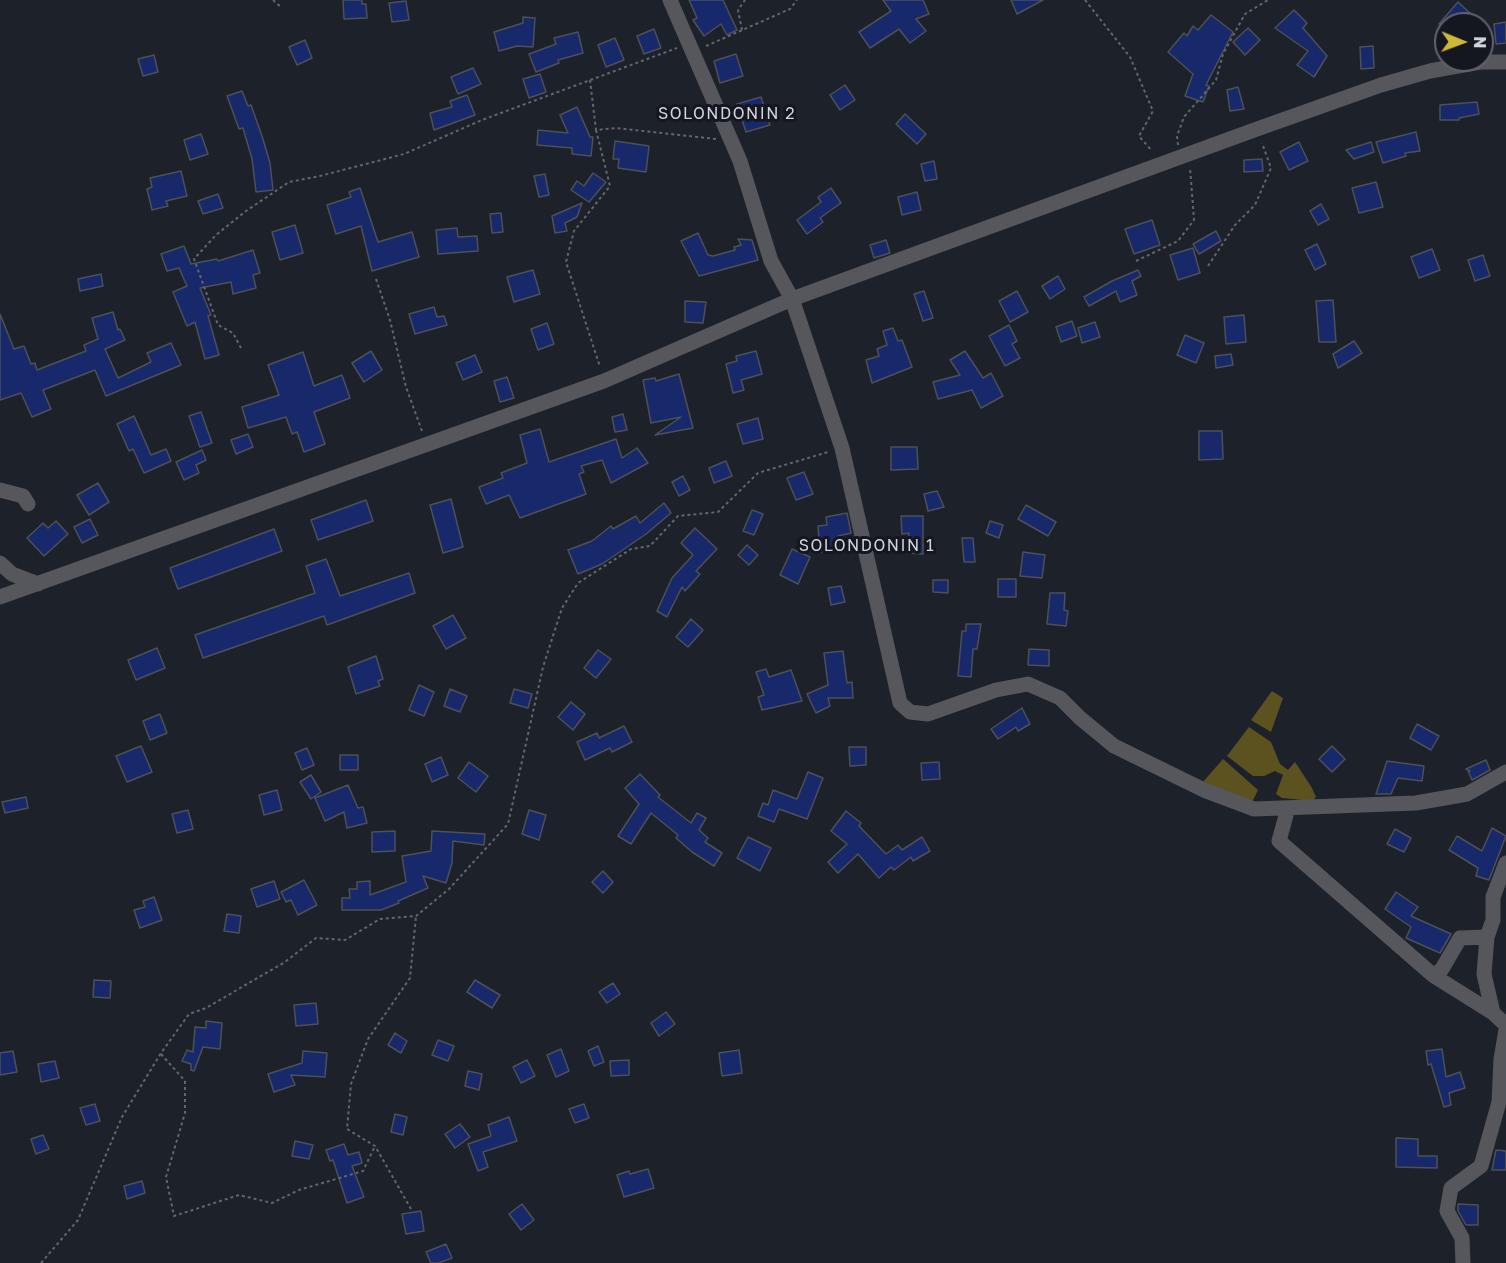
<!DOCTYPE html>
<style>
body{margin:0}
#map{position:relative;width:1506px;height:1263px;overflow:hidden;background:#1d2129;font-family:"Golos Text",sans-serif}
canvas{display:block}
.north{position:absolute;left:1434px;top:12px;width:60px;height:60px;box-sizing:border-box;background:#141720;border:2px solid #60636b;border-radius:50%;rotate:91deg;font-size:16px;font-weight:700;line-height:24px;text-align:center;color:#d2d5db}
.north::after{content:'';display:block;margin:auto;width:21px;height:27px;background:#d0b837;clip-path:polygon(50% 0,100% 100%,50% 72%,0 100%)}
</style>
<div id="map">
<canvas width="1506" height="1263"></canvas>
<div class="north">N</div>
</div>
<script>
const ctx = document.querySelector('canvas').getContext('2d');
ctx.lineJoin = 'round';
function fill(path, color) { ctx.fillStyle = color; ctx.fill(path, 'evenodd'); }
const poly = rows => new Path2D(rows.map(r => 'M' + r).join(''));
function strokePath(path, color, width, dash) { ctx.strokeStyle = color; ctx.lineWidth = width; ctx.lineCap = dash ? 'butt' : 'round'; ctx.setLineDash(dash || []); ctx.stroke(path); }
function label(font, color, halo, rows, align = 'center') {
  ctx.font = font + ' "Golos Text",sans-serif'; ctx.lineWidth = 6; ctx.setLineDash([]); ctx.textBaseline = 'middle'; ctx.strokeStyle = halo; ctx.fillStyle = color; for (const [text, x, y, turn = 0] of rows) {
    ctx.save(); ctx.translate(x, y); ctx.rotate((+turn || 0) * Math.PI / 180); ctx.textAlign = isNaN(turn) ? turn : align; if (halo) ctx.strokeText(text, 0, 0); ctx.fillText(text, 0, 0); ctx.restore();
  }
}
fill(poly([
 [1272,691,1283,698,1271,732,1251,720],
 [1249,727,1271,742,1280,764,1288,770,1295,762,1312,788,1316,797,1312,801,1282,798,1276,794,1283,775,1275,771,1264,776,1253,776,1227,756],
 [1223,759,1258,790,1252,802,1202,783]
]), '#5c5220');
const building = poly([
 [343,0,362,0,362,4,366,4,367,18,344,19,343,0],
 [689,0,723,0,737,30,727,35,721,24,704,36,693,20,697,18,689,0],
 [883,0,923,0,929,14,916,19,926,31,910,43,899,29,870,48,859,32,891,11,883,0],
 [1011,0,1043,0,1017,14,1011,0],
 [406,1,409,20,392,22,389,3,406,1],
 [1458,2,1472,15,1464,24,1439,24,1458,2],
 [1294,10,1307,23,1303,28,1327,56,1314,77,1297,65,1308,51,1275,28,1294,10],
 [1211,15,1233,32,1206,85,1209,86,1203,102,1185,96,1193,74,1168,52,1184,33,1187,36,1193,26,1198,30,1211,15],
 [523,17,535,18,533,47,517,46,499,51,494,32,523,23,523,17],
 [1506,22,1506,43,1496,44,1494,24,1506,22],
 [1248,28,1260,40,1245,55,1233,42,1248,28],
 [654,29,661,48,644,54,637,36,654,29],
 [578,32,583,53,558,60,559,63,536,72,529,54,556,44,554,38,578,32],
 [615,38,624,60,606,67,598,45,615,38],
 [305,40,312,58,297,65,289,47,305,40],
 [1373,46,1374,68,1361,69,1360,47,1373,46],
 [736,54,743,76,720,83,714,61,736,54],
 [154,55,158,72,143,76,138,59,154,55],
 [473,68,481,84,458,94,451,77,473,68],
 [540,74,546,92,529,98,523,79,540,74],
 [845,85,855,100,840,110,830,95,845,85],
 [1238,87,1244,109,1230,111,1227,90,1238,87],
 [242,91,248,106,251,105,262,136,270,163,273,190,256,192,252,159,243,128,239,129,227,96,242,91],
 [467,95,475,115,434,130,430,113,452,107,450,101,467,95],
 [761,97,770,125,746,132,737,104,761,97],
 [1477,102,1479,114,1459,118,1459,120,1440,120,1440,105,1477,102],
 [577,107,590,137,593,137,591,156,572,154,572,148,537,145,538,130,568,133,560,115,577,107],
 [905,114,926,134,917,144,896,124,905,114],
 [1416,132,1420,151,1405,153,1406,156,1383,163,1376,142,1416,132],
 [201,134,208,154,190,160,184,140,201,134],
 [615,141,649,146,646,172,618,168,619,159,613,159,615,141],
 [1299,142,1308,161,1289,170,1280,152,1299,142],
 [1371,142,1374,152,1354,159,1346,150,1371,142],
 [1262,159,1263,171,1244,172,1244,160,1262,159],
 [934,161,937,179,925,181,921,164,934,161],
 [181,171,187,196,166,201,168,206,152,210,147,189,152,187,150,178,181,171],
 [593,173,606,182,589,202,571,190,577,181,584,186,593,173],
 [545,174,549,195,539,197,534,176,545,174],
 [1376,182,1383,207,1359,213,1352,188,1376,182],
 [360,188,378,242,412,232,419,257,372,271,361,226,336,234,327,205,351,197,349,192,360,188],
 [831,188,841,203,820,218,823,222,807,234,797,220,821,202,818,197,831,188],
 [917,192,921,210,902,215,898,197,917,192],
 [218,194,223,208,203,214,198,201,218,194],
 [582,203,577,217,565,223,567,231,555,233,552,216,582,203],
 [1321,204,1329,219,1318,225,1310,211,1321,204],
 [501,213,503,232,492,233,490,214,501,213],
 [1152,220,1160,245,1134,254,1125,229,1152,220],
 [295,225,303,253,280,260,272,232,295,225],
 [457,228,458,237,477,236,478,251,438,254,436,230,457,228],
 [1216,231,1221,241,1199,254,1193,244,1216,231],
 [698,233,708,255,713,256,735,250,734,247,741,245,738,239,752,240,758,260,699,276,681,241,698,233],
 [886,240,890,253,874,258,870,245,886,240],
 [1317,244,1326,264,1315,270,1305,250,1317,244],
 [184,246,191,264,217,259,218,261,253,250,260,273,253,275,256,288,233,294,231,282,200,288,211,315,208,316,219,355,205,359,195,322,187,326,173,292,187,286,179,268,167,271,161,254,184,246],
 [1193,248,1200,273,1178,280,1170,255,1193,248],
 [1432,249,1440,270,1419,278,1411,257,1432,249],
 [1483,255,1490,276,1475,281,1468,260,1483,255],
 [533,270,540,294,514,302,507,277,533,270],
 [1138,270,1141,276,1132,281,1137,295,1120,302,1116,291,1089,306,1084,297,1112,281,1138,270],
 [101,274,103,286,80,291,78,279,101,274],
 [1058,276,1065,289,1050,299,1042,286,1058,276],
 [924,291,933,318,923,321,914,294,924,291],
 [1017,291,1028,312,1010,322,999,301,1017,291],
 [1333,300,1336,342,1319,342,1316,301,1333,300],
 [685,301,706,302,703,323,685,322,685,301],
 [434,307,437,317,444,316,447,325,415,334,409,314,434,307],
 [113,312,118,330,120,329,125,340,105,349,118,378,151,362,147,353,171,343,181,365,106,396,95,370,43,390,51,409,32,417,21,393,0,400,0,314,14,349,24,346,31,364,35,363,37,370,86,351,84,345,98,339,92,318,113,312],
 [1244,315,1246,342,1226,344,1224,317,1244,315],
 [1072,321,1077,336,1061,342,1056,327,1072,321],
 [1095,322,1100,337,1082,343,1078,328,1095,322],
 [547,323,554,344,538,350,531,329,547,323],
 [1009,325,1017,341,1012,344,1020,358,1005,366,989,336,1009,325],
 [893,328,898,341,902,340,912,367,872,383,866,360,879,356,877,349,887,345,883,331,893,328],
 [1185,335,1204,343,1196,363,1177,355,1185,335],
 [1354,341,1362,353,1338,368,1333,354,1354,341],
 [371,351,382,370,364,382,352,363,371,351],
 [756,351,762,374,741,380,744,390,733,393,726,364,737,361,736,356,756,351],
 [965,351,983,378,991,373,1003,396,981,408,972,390,938,399,933,382,960,375,950,360,965,351],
 [303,352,314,386,342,375,350,398,314,412,325,444,304,452,297,432,292,434,286,417,248,428,242,407,279,395,268,365,303,352],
 [1231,354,1233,365,1216,368,1215,356,1231,354],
 [475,355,482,372,463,380,456,363,475,355],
 [679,374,693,428,655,435,681,417,651,423,643,380,655,378,656,381,679,374],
 [507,377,514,398,500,402,494,381,507,377],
 [201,412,212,443,200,447,189,416,201,412],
 [623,414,627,430,615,432,612,417,623,414],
 [134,416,151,455,166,449,171,461,144,473,133,449,129,451,117,424,134,416],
 [758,418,763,439,743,444,737,424,758,418],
 [540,429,549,462,616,439,622,458,637,448,648,463,611,483,602,460,581,466,584,472,579,474,586,494,520,518,509,495,486,504,479,487,503,478,501,473,527,463,520,435,540,429],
 [1199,431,1222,431,1223,459,1199,460,1199,431],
 [248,434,253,447,236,454,231,440,248,434],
 [891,447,917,447,918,469,891,470,891,447],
 [202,450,206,460,196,465,199,473,184,480,176,462,202,450],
 [726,461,732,476,714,483,709,468,726,461],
 [804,472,813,494,796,500,787,478,804,472],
 [683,476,690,490,679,496,672,482,683,476],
 [98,483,109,502,89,515,77,495,98,483],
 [937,491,944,507,928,511,924,494,937,491],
 [451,499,463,547,443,553,430,505,451,499],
 [366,500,373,521,318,540,311,520,366,500],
 [664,503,671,513,646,534,602,564,578,574,568,550,592,541,611,526,613,529,636,516,640,523,664,503],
 [1026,505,1056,522,1048,536,1018,519,1026,505],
 [752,510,763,514,754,535,743,531,752,510],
 [847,513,851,533,838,536,839,551,820,552,818,526,827,525,826,517,847,513],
 [901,516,923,516,923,554,907,553,909,533,902,534,901,516],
 [90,519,98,535,82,543,74,527,90,519],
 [56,521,68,534,44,556,27,538,43,523,48,528,56,521],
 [990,521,1003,525,999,538,986,533,990,521],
 [695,528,717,549,696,571,700,574,685,591,682,587,667,617,657,611,672,578,693,555,681,543,695,528],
 [274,529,282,551,178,589,170,568,274,529],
 [962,538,973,538,975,562,964,562,962,538],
 [747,545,758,555,749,565,738,555,747,545],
 [792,549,810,557,798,584,780,575,792,549],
 [1023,552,1045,555,1042,578,1020,576,1023,552],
 [326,559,340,596,409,573,415,593,327,625,324,616,203,658,195,635,315,593,306,566,326,559],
 [998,579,1016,579,1016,597,998,597,998,579],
 [933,580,948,580,948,593,933,592,933,580],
 [841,586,845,602,831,605,828,588,841,586],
 [1050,593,1065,593,1064,610,1068,611,1066,626,1047,624,1050,593],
 [453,615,466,638,446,649,433,626,453,615],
 [691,619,703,630,688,647,676,637,691,619],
 [966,624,981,624,977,649,973,649,971,677,958,676,962,631,966,631,966,624],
 [157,648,165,668,136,680,128,660,157,648],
 [1029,649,1049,650,1049,666,1028,665,1029,649],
 [598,650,611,659,596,678,584,668,598,650],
 [843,651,847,683,852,682,853,698,828,698,830,706,816,713,807,694,828,685,824,653,843,651],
 [376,656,383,679,378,681,380,686,356,694,348,667,376,656],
 [766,669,769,677,791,670,802,701,762,710,758,697,764,695,756,672,766,669],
 [419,685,434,692,424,716,409,710,419,685],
 [450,689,467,696,460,712,444,706,450,689],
 [514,689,532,694,528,708,510,703,514,689],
 [571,702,585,714,573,730,558,717,571,702],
 [1022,708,1030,724,1018,731,1016,727,998,739,991,729,1022,708],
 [160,714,167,733,150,740,143,721,160,714],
 [1417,724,1439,736,1431,750,1410,738,1417,724],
 [624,726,632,742,612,752,610,748,585,760,577,742,597,733,599,738,624,726],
 [141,746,152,772,127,782,116,756,141,746],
 [1332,746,1345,759,1332,772,1319,759,1332,746],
 [849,747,866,747,866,765,850,766,849,747],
 [307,748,314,765,302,770,295,753,307,748],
 [340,755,358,755,358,770,340,770,340,755],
 [441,757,448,775,432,782,425,764,441,757],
 [1486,760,1490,770,1472,780,1468,771,1470,771,1466,769,1486,760],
 [1387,761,1424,766,1422,781,1398,778,1391,794,1376,794,1387,761],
 [469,762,488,776,476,792,458,778,469,762],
 [939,762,940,779,922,780,921,763,939,762],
 [808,772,823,778,807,819,779,809,774,822,758,816,763,803,768,805,773,790,797,799,808,772],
 [640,774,660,795,658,797,691,823,697,813,706,818,699,830,708,838,705,842,722,853,714,866,692,852,676,838,678,835,651,813,631,844,618,836,639,804,625,788,640,774],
 [311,775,321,792,311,799,300,782,311,775],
 [348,785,358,808,363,807,367,823,347,828,344,812,325,821,315,798,348,785],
 [277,790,282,810,264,815,259,795,277,790],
 [26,797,28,808,5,813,2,802,26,797],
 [188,810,193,829,177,833,172,814,188,810],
 [529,810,546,815,539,840,522,834,529,810],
 [846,811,861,823,859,826,886,854,898,845,902,850,922,837,930,851,913,861,911,857,894,870,891,867,879,878,858,854,838,873,828,862,847,844,831,831,846,811],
 [1492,828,1506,836,1489,880,1476,876,1478,868,1449,850,1457,836,1482,851,1492,828],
 [1395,829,1411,838,1404,852,1387,844,1395,829],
 [395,831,395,851,372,852,372,832,395,831],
 [432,831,485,834,484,845,453,841,452,863,446,883,423,876,428,888,398,901,399,903,381,910,342,910,342,898,350,898,349,889,357,889,357,882,370,881,370,895,406,882,402,856,431,851,432,831],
 [748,837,771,848,760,871,737,858,748,837],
 [603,871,613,882,603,893,592,882,603,871],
 [304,880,317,905,298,915,291,900,286,902,281,892,304,880],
 [274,881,280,899,257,907,251,889,274,881],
 [1396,892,1418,907,1411,916,1451,934,1440,953,1406,938,1411,927,1385,909,1396,892],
 [154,897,162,920,140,928,134,910,145,907,143,901,154,897],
 [227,914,241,916,239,933,224,931,227,914],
 [94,980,111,981,110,998,93,997,94,980],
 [475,980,500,995,492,1008,467,992,475,980],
 [613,983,620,994,607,1003,599,992,613,983],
 [316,1003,318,1024,296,1026,294,1005,316,1003],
 [666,1012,675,1024,659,1036,651,1023,666,1012],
 [206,1021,222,1023,220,1049,203,1047,194,1071,191,1070,191,1064,182,1061,187,1050,193,1052,195,1027,206,1028,206,1021],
 [395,1033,407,1041,401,1053,388,1045,395,1033],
 [438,1040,454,1046,448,1061,432,1055,438,1040],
 [598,1046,604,1062,594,1066,588,1051,598,1046],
 [561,1049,569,1071,556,1077,547,1055,561,1049],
 [1442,1049,1446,1077,1460,1072,1465,1088,1449,1093,1451,1105,1444,1107,1431,1064,1428,1065,1426,1051,1442,1049],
 [739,1050,742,1073,722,1076,719,1053,739,1050],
 [13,1051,17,1072,0,1075,0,1053,13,1051],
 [303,1051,327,1053,325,1077,291,1075,295,1085,274,1092,268,1074,302,1063,303,1051],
 [527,1060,535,1076,521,1083,513,1067,527,1060],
 [629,1060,629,1075,611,1076,610,1061,629,1060],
 [55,1061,59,1078,41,1082,38,1064,55,1061],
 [468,1071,482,1074,479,1090,465,1086,468,1071],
 [95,1104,100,1121,86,1125,80,1108,95,1104],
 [584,1104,589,1118,575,1123,569,1109,584,1104],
 [395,1114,407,1117,403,1135,391,1132,395,1114],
 [509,1117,517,1141,483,1152,488,1167,478,1171,468,1144,491,1136,488,1125,509,1117],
 [460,1124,470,1137,455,1148,445,1134,460,1124],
 [43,1135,49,1149,36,1154,31,1139,43,1135],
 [1396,1138,1418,1139,1418,1156,1437,1156,1437,1168,1396,1167,1396,1138],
 [295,1141,313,1145,309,1159,292,1156,295,1141],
 [344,1144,348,1155,359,1152,362,1163,352,1166,364,1197,347,1203,333,1160,330,1161,326,1150,344,1144],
 [1496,1150,1506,1151,1506,1170,1492,1170,1496,1150],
 [648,1169,654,1188,624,1197,617,1175,629,1171,630,1174,648,1169],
 [142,1181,145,1193,127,1199,124,1186,142,1181],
 [522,1204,534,1220,521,1230,509,1214,522,1204],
 [1458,1204,1478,1205,1478,1225,1466,1225,1458,1211,1458,1204],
 [421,1211,424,1231,406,1234,402,1214,421,1211],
 [446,1244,452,1258,439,1263,431,1263,426,1252,446,1244]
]);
fill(building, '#17296a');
strokePath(building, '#4c5059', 1.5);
strokePath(poly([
 [273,0,282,8],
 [1085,0,1130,57,1153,111,1139,136,1152,151],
 [742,30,738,10,745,0],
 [706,46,790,9,797,0],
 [590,80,596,130,616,128,716,139],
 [596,130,610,186,574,231,566,262,600,367],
 [1178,145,1177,136,1184,117,1216,80,1223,54,1245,14,1268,0],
 [1136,261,1178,241,1194,220,1190,167],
 [1208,266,1235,225,1255,205,1271,168,1262,143],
 [376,279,390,320,406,387,422,431],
 [241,348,233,333,218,325,194,259,216,235,246,211,289,182,320,176,404,154,482,120,677,48],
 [161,1054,185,1081,185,1113,166,1177,174,1216,239,1195,272,1203,299,1190,363,1171,375,1146],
 [411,1209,375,1146,347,1129,351,1084,368,1039,410,978,416,916],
 [41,1263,78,1220,122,1117,161,1053,189,1014,206,1008,285,962,316,938,345,940,380,919,416,916,449,889,508,824,543,667,562,608,578,583,631,549,650,546,678,516,718,512,758,473,828,452]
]), '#62666d', 2, [3, 3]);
strokePath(poly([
 [670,0,740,161,771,261,792,299,842,448,900,703,910,712,928,714,996,690,1028,684,1060,698,1080,718,1114,746,1206,791,1254,809,1416,803,1467,794,1506,772],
 [0,490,23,496,28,504],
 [0,563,12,574,38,584],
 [0,597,604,381,792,299,1257,129,1381,85,1430,71,1480,62,1506,62],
 [1288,808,1279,841,1434,976,1493,1013,1506,1025],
 [1434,976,1442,969,1460,938,1487,937],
 [1493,1013,1484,974,1487,937,1493,920,1493,897,1506,863],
 [1463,1263,1462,1238,1447,1211,1451,1188,1481,1166,1499,1102,1501,1059,1506,1030]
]), '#55575c', 15);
ctx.letterSpacing = '1.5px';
label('16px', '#d2d5db', '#141720', [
 ["SOLONDONIN 2",727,114],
 ["SOLONDONIN 1",867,546]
]);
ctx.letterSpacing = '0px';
</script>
